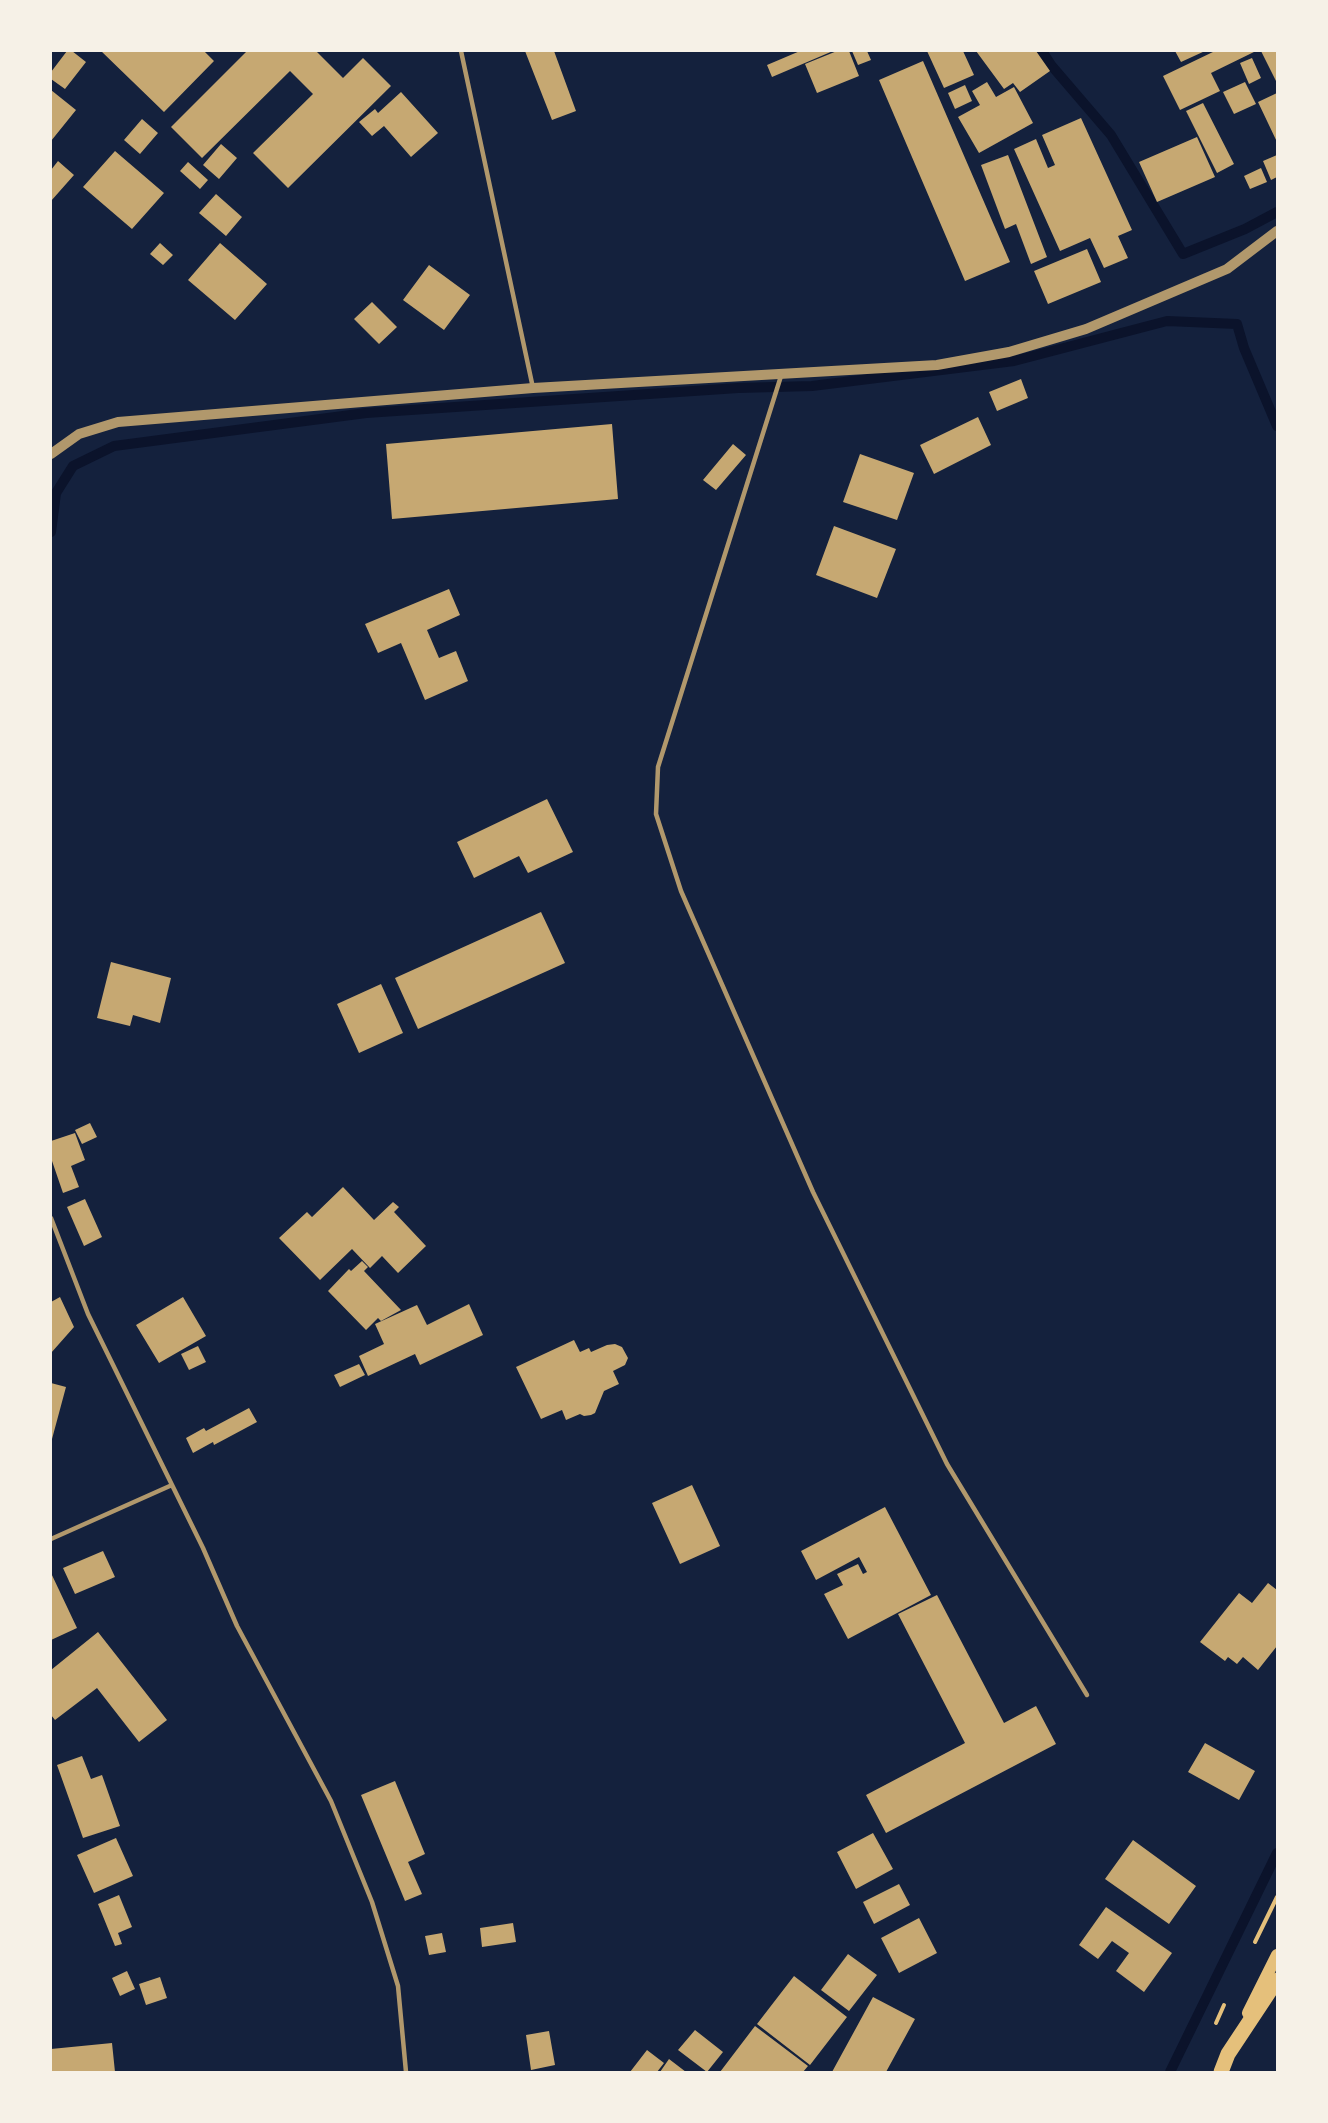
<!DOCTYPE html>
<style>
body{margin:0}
#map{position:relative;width:1328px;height:2123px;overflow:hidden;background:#14213d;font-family:Barlow,sans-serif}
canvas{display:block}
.frame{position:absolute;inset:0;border:52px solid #f6f1e7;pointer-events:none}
</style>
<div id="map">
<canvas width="1328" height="2123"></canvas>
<div class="frame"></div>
</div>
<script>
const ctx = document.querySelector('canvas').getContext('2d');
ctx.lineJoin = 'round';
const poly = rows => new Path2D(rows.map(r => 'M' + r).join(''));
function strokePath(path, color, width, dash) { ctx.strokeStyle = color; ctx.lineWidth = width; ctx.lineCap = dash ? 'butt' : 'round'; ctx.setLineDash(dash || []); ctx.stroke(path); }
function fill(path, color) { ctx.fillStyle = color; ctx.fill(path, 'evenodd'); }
strokePath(poly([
 [1042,51,1051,65,1111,135,1183,254,1245,229,1277,212],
 [51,532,56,493,73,466,114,446,366,413,738,388,812,386,1014,361,1167,321,1237,324,1244,348,1277,426],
 [1170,2072,1277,1853]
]), '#0b132b', 10);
fill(poly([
 [67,51,72,51,86,62,65,89,51,79,51,72],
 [101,51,204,51,214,61,164,112],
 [247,51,316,51,343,78,363,58,391,86,288,188,253,153,313,94,290,71,202,158,171,127],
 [525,51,554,51,576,111,552,120],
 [800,51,833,51,772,77,767,65],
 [837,51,849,51,859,76,817,93,805,64],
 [852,51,867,51,871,60,858,65],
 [927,51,963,51,974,75,944,88],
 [976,51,1036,51,1050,71,1020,92,1013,83,1004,89],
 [1175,51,1205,51,1181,62],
 [1215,51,1256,51,1211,73,1220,91,1180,110,1163,76],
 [1261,51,1277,51,1277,83],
 [1252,58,1261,78,1249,84,1240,63],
 [923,61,1010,262,965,281,879,80],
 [987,82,996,97,1014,87,1033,123,979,153,958,117,980,105,972,91],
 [1245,82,1256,104,1234,114,1223,92],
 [965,85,972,101,955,109,948,93],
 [51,90,76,110,51,141],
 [401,92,438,133,411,157,384,126,372,136,359,122,375,109,378,113],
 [1277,93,1277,142,1258,102],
 [1203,103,1234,164,1217,173,1186,111],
 [1081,118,1132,230,1118,236,1128,258,1104,268,1090,238,1060,251,1014,149,1036,139,1048,168,1055,165,1042,135],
 [142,119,158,133,140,154,124,140],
 [1197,137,1215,177,1157,202,1139,162],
 [221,144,237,158,219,179,203,165],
 [115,151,164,193,132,229,83,187],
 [1008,155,1047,257,1031,264,1016,224,1005,229,981,165],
 [1277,155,1277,177,1271,180,1263,161],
 [58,161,74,175,51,201,51,170],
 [188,162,208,180,200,189,180,171],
 [1261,168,1267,182,1250,189,1244,176],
 [216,194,242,217,226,236,199,213],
 [160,243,173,255,163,265,150,254],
 [220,243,267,284,235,320,188,280],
 [1087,249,1101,282,1048,304,1034,271],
 [429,265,470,295,444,330,403,300],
 [372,302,397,327,379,344,354,319],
 [1021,379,1028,398,997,411,989,392],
 [978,417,991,445,934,474,920,445],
 [612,424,618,499,392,519,386,444],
 [733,444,746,455,716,490,703,480],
 [860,454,914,473,897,520,843,502],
 [834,526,896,549,877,598,816,575],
 [449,589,460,615,427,630,439,658,456,651,468,681,425,700,401,643,378,653,365,624],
 [547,799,573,852,528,873,519,856,474,878,457,842],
 [541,912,565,963,418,1029,395,978],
 [111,962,171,978,160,1023,133,1015,130,1026,97,1018],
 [381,984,403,1033,359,1053,337,1004],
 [90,1123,97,1137,82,1144,75,1130],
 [75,1133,85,1160,71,1166,79,1187,63,1193,51,1158,51,1141],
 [343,1187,374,1220,393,1202,399,1207,394,1212,426,1246,398,1273,382,1256,370,1268,352,1249,320,1280,279,1238,307,1212,312,1217],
 [85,1199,102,1237,84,1246,67,1207],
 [362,1261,368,1267,364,1271,401,1310,381,1321,378,1318,366,1330,328,1291,349,1269,351,1271],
 [60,1297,74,1327,51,1353,51,1302],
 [183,1297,206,1336,159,1363,136,1325],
 [469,1304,483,1335,420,1365,415,1354,368,1376,359,1356,384,1344,375,1324,417,1305,427,1325],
 [574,1340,580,1352,589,1348,591,1352,607,1345,615,1344,622,1347,628,1358,625,1365,613,1371,619,1384,604,1391,595,1413,591,1415,584,1416,580,1414,566,1420,562,1410,541,1419,516,1367],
 [198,1346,206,1362,189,1370,181,1354],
 [359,1364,365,1375,340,1387,334,1375],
 [51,1383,66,1387,52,1439,51,1439],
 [249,1408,257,1422,214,1445,213,1442,193,1453,186,1438,204,1428,206,1431],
 [692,1485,720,1546,680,1564,652,1503],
 [885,1507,931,1595,848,1639,824,1594,843,1585,837,1574,858,1564,863,1574,867,1572,859,1557,816,1580,801,1551],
 [103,1551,115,1577,75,1594,63,1568],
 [51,1573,77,1628,51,1640],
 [1268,1583,1277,1590,1277,1646,1258,1670,1243,1657,1237,1664,1228,1657,1225,1661,1200,1642,1239,1593,1252,1603],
 [937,1595,1004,1723,1036,1706,1056,1744,886,1833,866,1795,965,1743,898,1614],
 [98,1632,167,1720,139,1742,97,1688,55,1720,51,1715,51,1670],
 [1205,1743,1255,1771,1239,1800,1188,1772],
 [82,1756,91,1779,102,1775,120,1826,83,1838,57,1765],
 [395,1781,425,1854,408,1862,422,1894,405,1901,361,1795],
 [873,1833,893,1869,856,1889,837,1852],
 [116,1838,133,1876,94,1893,77,1855],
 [1133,1840,1196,1886,1169,1924,1105,1879],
 [899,1884,910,1905,874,1924,863,1902],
 [119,1895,132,1927,118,1933,122,1944,115,1946,98,1904],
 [1106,1907,1172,1953,1144,1992,1116,1971,1129,1953,1112,1941,1098,1959,1079,1945],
 [919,1918,937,1953,899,1973,881,1938],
 [513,1923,516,1942,482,1947,480,1928],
 [442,1933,446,1952,429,1955,425,1936],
 [848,1954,877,1975,849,2011,821,1990],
 [127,1971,135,1989,120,1996,112,1978],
 [794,1976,847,2017,810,2065,757,2024],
 [160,1977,167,1998,146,2005,139,1984],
 [873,1997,915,2019,886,2072,832,2072],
 [755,2026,808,2066,803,2072,720,2072],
 [695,2030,723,2052,707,2072,678,2050],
 [549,2031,555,2065,531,2070,526,2035],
 [112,2043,115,2072,51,2072,51,2049],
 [647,2050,664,2063,657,2072,630,2072],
 [669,2059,686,2072,660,2072]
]), '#c6a872');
strokePath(poly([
 [1255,1942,1277,1897],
 [1216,2023,1224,2005]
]), '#e5c07b', 4);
strokePath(poly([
 [461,51,533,388],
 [781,376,658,767,656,814,681,891,813,1192,947,1464,1087,1695],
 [51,1218,88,1314,203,1548,237,1626,331,1801,372,1902,398,1986,406,2072],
 [51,1539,172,1485]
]), '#b1986c', 4.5);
strokePath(poly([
 [51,454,79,434,118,422,533,388,937,365,1009,352,1086,329,1227,269,1277,231]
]), '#b1986c', 10);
strokePath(poly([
 [1248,2013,1277,1955]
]), '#e5c07b', 12);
strokePath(poly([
 [1221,2072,1228,2054,1277,1980]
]), '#e5c07b', 15);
</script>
